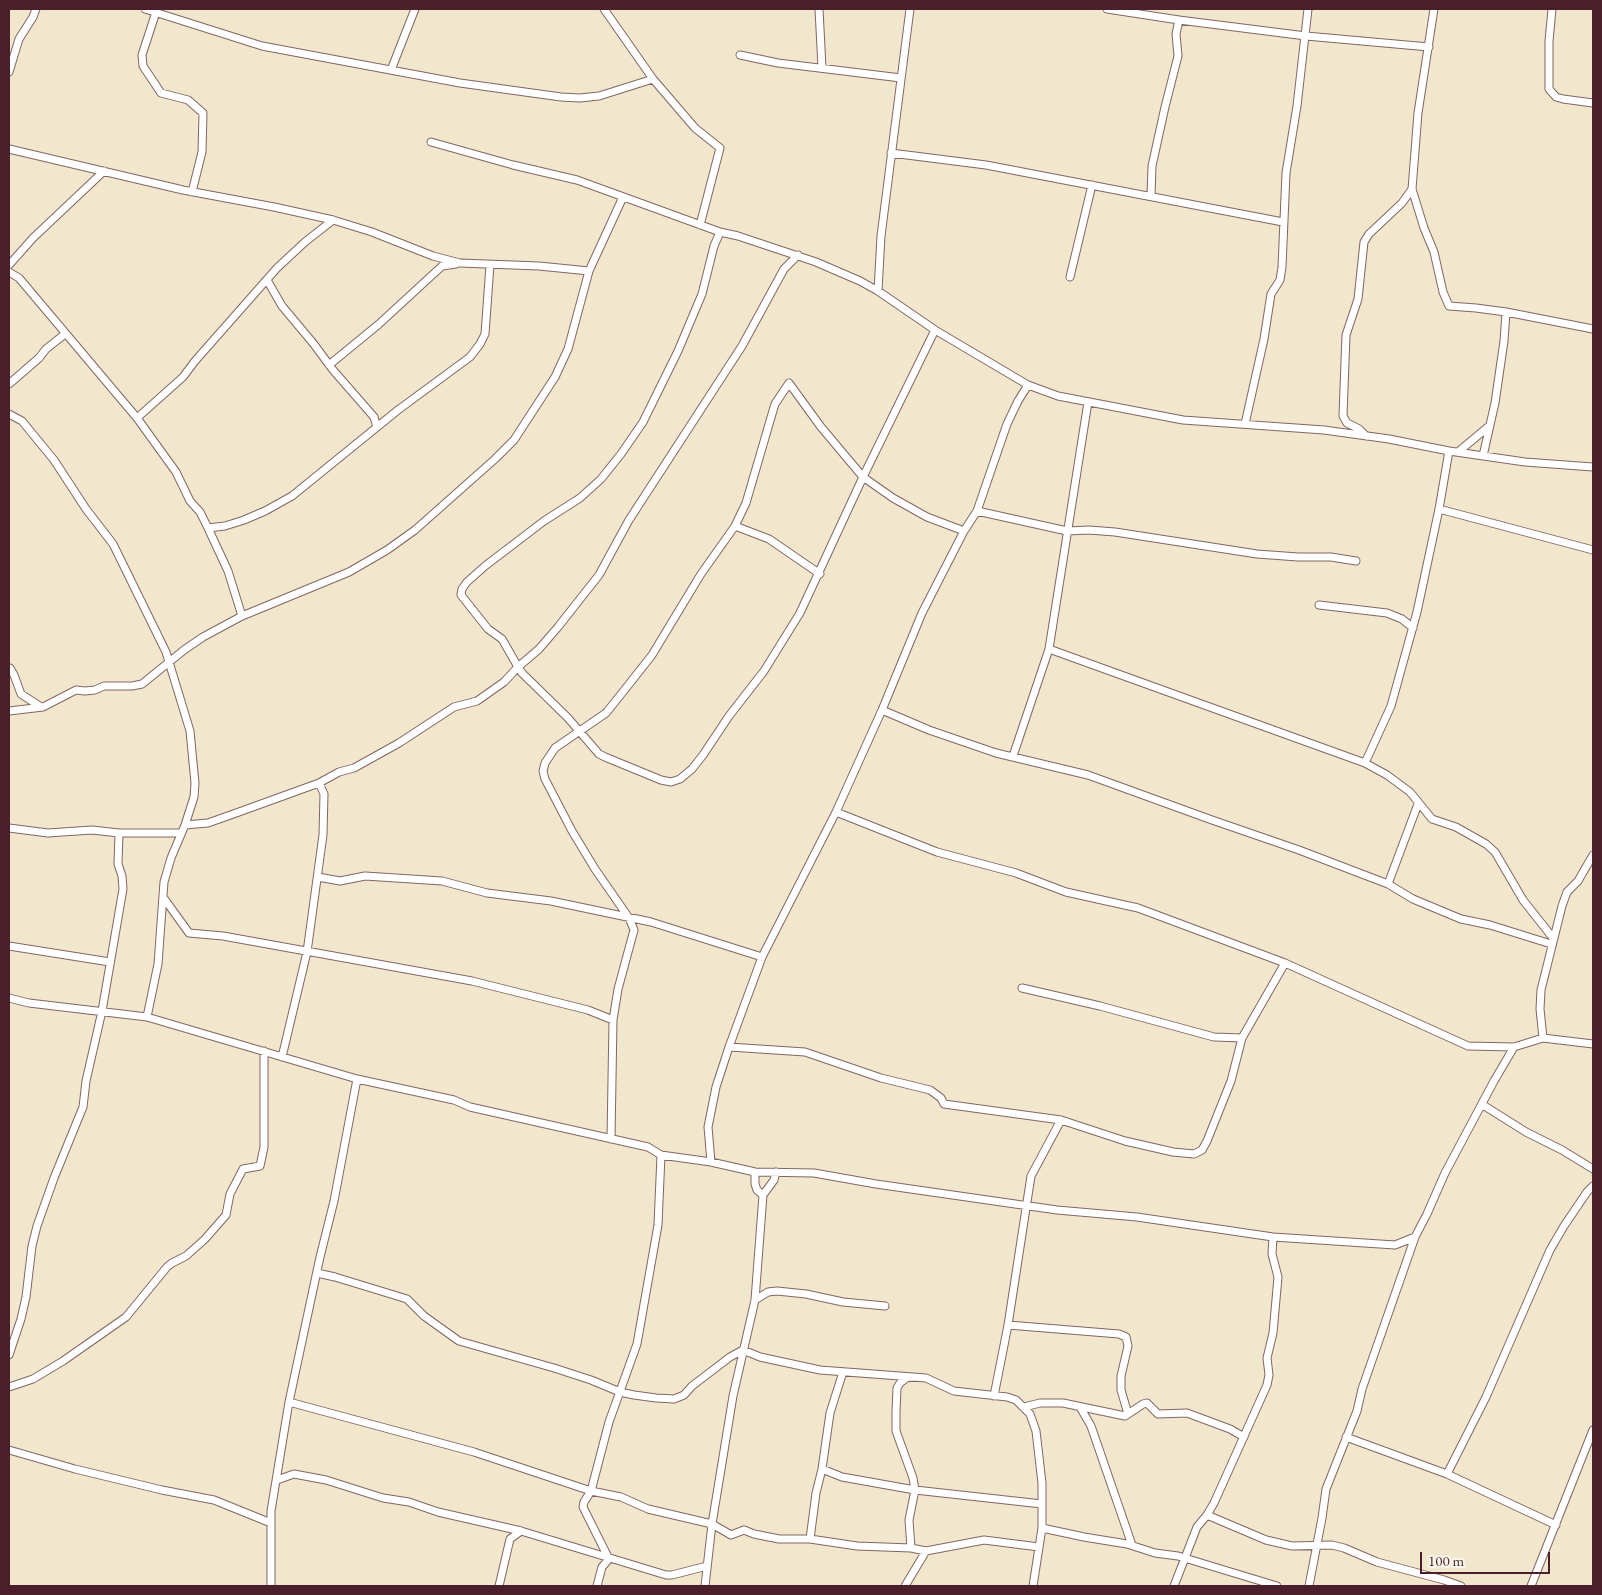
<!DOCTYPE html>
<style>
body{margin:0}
#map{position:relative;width:1602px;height:1595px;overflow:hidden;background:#f0e7cc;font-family:"EB Garamond",serif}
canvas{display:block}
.frame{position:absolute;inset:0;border:10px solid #4a1f2b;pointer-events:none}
.scale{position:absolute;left:1420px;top:1552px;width:130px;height:22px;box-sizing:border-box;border:2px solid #4a1f2b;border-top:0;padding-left:6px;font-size:15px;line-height:18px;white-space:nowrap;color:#4a1f2b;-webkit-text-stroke:4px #fbf7ec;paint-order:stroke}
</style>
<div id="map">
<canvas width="1602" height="1595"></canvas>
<div class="frame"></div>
<div class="scale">100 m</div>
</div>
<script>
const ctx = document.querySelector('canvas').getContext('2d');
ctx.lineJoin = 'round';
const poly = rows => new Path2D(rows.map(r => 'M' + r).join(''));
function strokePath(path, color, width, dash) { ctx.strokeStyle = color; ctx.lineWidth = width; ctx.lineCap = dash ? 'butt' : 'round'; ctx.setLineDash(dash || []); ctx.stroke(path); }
const street = poly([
 [145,9,262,46,460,83,561,97,580,98,599,96,653,79],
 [157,9,142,55,143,66,161,93,188,100,203,113,202,152,192,192],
 [604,9,653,79,695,128,720,148,700,225],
 [819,9,822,68],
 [1107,9,1179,20,1306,36,1429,47],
 [1434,9,1418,113,1412,189,1424,228,1434,252,1443,292,1449,306,1476,308,1506,312,1593,329],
 [1552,9,1549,41,1549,89,1556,97,1563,99,1593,103],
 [740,55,778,63,901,78],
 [391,70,415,9],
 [9,72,19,39,33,17,36,9],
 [431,142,513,165,577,180,720,232,738,236,816,262,860,281,878,291,935,330,1028,385,1058,396,1183,420,1324,430,1389,439,1449,451,1525,462,1593,467],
 [9,149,183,190,274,207,333,220,372,232,433,256,460,263,539,266,589,271],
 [891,153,986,165,1283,222],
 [1151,196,1152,166,1165,107,1178,56,1176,34,1179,20],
 [798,255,784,269,742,346,629,520,599,575,558,627,539,649,518,667,522,673,568,718,599,754,605,757,661,780,671,782,680,779,692,769,703,755,729,716,764,671,800,613,863,477,935,330],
 [9,265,33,238,104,171],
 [9,272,19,278,137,418,176,472,190,501,200,512,208,528,228,571,242,616],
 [1070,277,1092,185],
 [267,280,282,306,313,343,333,370,374,417,377,427],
 [878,291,881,236,910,9],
 [329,365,379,324,442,266,456,264],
 [9,384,39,358,46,349,65,334],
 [9,414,22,421,54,460,86,509,113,544,166,652,190,731,195,783,194,797,185,825,171,858,164,882,158,964,147,1017],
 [137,418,183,377,195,361,277,268,305,242,333,220],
 [1245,424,1264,339,1271,294,1280,280,1282,267,1286,173,1297,106,1308,9],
 [1366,436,1359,429,1347,423,1343,416,1346,335,1358,299,1364,242,1369,234,1402,203,1412,189],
 [1458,452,1488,427],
 [1483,456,1495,403,1504,341,1506,312],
 [1439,509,1593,550],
 [977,511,1067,531,1089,530,1115,532,1257,554,1298,557,1331,557,1356,561],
 [735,526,769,539,820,574],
 [208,528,225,526,244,520,265,511,292,496,398,410,470,357,480,344,485,334,490,265],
 [1319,605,1387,613,1402,619,1413,628],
 [1049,649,1365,763,1387,775,1410,792,1432,819,1456,827,1486,844,1495,852,1523,900,1553,938],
 [9,668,10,668,14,675,21,694,41,707],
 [882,710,929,730,996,753,1088,775,1212,820,1299,850,1388,884,1413,899,1461,919,1490,925,1551,944],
 [9,711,43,707,76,690,85,691,95,690,104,686,132,686,142,684,184,650,203,637,242,616,349,572,387,550,415,530,495,459,514,440,555,377,568,349,589,271,623,197],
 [1013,756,1049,649,1088,402],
 [1365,763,1391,706,1417,612,1439,509,1449,451],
 [836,812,937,852,1016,873,1066,892,1138,908,1285,963,1468,1046,1514,1047,1543,1038,1593,1044],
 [185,825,208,823,239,812,319,783,339,772,354,768,399,743,454,707,477,701,504,682,518,667,502,639,488,629,461,595,462,589,467,582,485,566,544,521,580,498,601,479,621,454,643,422,678,351,702,294,714,246,720,232],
 [9,828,48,833,92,830,119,833,181,833],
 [318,877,340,881,365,876,442,881,487,893,551,901,651,922,762,957],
 [1388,884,1418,804],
 [163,897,189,933,223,936,472,981,588,1010,613,1020],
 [9,946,110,962],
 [1022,988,1100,1006,1214,1037,1242,1038],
 [9,998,29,1003,147,1017,357,1079,454,1100,470,1107,648,1147,661,1155,711,1162,755,1172,814,1173,876,1184,1057,1210,1137,1217,1273,1237,1395,1245,1415,1237],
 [1543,1038,1540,1009,1541,990,1562,906,1567,892,1578,881,1593,855],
 [729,1047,805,1052,881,1078,930,1090,941,1098,944,1104,1061,1120,1125,1141,1173,1152,1194,1154,1202,1150,1207,1141,1231,1081,1242,1038,1285,963],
 [282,1057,307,952,323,835,324,794,319,783],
 [1483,1105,1526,1132,1562,1150,1593,1169],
 [611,1139,613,1020,618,989,634,930,629,918,595,869,572,831,545,779,543,771,545,763,555,748,606,713,626,688,652,655,701,574,735,526,746,503,772,414,775,404,789,383,821,427,863,477,893,498,927,517,964,531],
 [711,1162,708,1127,716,1087,729,1047,762,957,836,812,882,710,922,613,964,531,977,511,1007,424,1018,401,1028,385],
 [755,1172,755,1184,757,1190,763,1195],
 [1273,1237,1272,1254,1278,1277,1273,1333,1267,1358,1269,1375,1267,1385,1214,1503,1207,1515,1266,1540,1292,1546,1332,1545,1344,1548,1377,1562,1444,1580,1461,1586],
 [317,1273,335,1277,407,1299,424,1316,459,1341,554,1368,591,1380,620,1392,634,1395,656,1398,674,1399,684,1395,692,1386,730,1357,743,1350,760,1357,820,1370,926,1378,954,1391,1007,1397,1016,1400,1030,1414,1036,1431,1042,1483,1042,1528,1033,1586],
 [755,1300,768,1292,777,1291,806,1294,843,1302,885,1306],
 [1008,1325,1119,1334,1126,1337,1128,1346,1121,1376,1121,1390,1128,1414],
 [9,1355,21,1319,26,1297,32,1246,37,1226,54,1178,83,1107,86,1081,102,1011,123,889,122,876,118,864,119,833],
 [908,1377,900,1383,897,1388,896,1412,896,1431,913,1478,915,1490,909,1520,911,1548],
 [9,1387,33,1379,63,1361,126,1317,167,1267,172,1263,186,1256,205,1239,226,1215,230,1194,243,1169,260,1166,264,1147,264,1051],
 [994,1396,1008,1325,1031,1176,1061,1120],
 [289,1402,474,1452,591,1491,621,1497,648,1509,712,1524,731,1535,744,1530,754,1534,779,1539,810,1539,857,1546,911,1548,926,1551,984,1540,1039,1547],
 [1024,1407,1040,1403,1063,1403,1125,1416,1143,1404,1147,1403,1158,1414,1187,1413,1230,1429,1244,1437],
 [1080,1407,1091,1426,1132,1545],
 [1346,1437,1447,1474,1556,1525],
 [9,1450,75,1469,162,1490,214,1500,271,1523],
 [822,1469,842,1477,915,1490,1042,1504],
 [1447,1474,1486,1397,1550,1250,1564,1226,1587,1192,1593,1186],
 [277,1480,294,1474,326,1480,383,1498,409,1502,438,1512,521,1531,666,1575,672,1575,707,1566],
 [1042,1528,1084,1537,1127,1544,1155,1553,1178,1556,1277,1586],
 [810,1539,816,1493,822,1469,830,1413,843,1372],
 [271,1586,271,1511,289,1402,320,1257,334,1201,357,1079],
 [499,1586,510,1539,521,1531],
 [597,1586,602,1567,609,1559,583,1507,584,1502,591,1491,609,1422,637,1344,658,1225,661,1155],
 [705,1586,712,1524,733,1396,755,1300,763,1195,774,1180,776,1172],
 [905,1586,926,1551],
 [1174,1586,1197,1527,1207,1515],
 [1309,1586,1322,1518,1326,1489,1357,1411,1362,1389,1415,1237,1427,1214,1445,1173,1494,1081,1514,1047],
 [1531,1586,1593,1430]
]);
strokePath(street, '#846563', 9);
strokePath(street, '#fff', 7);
</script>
